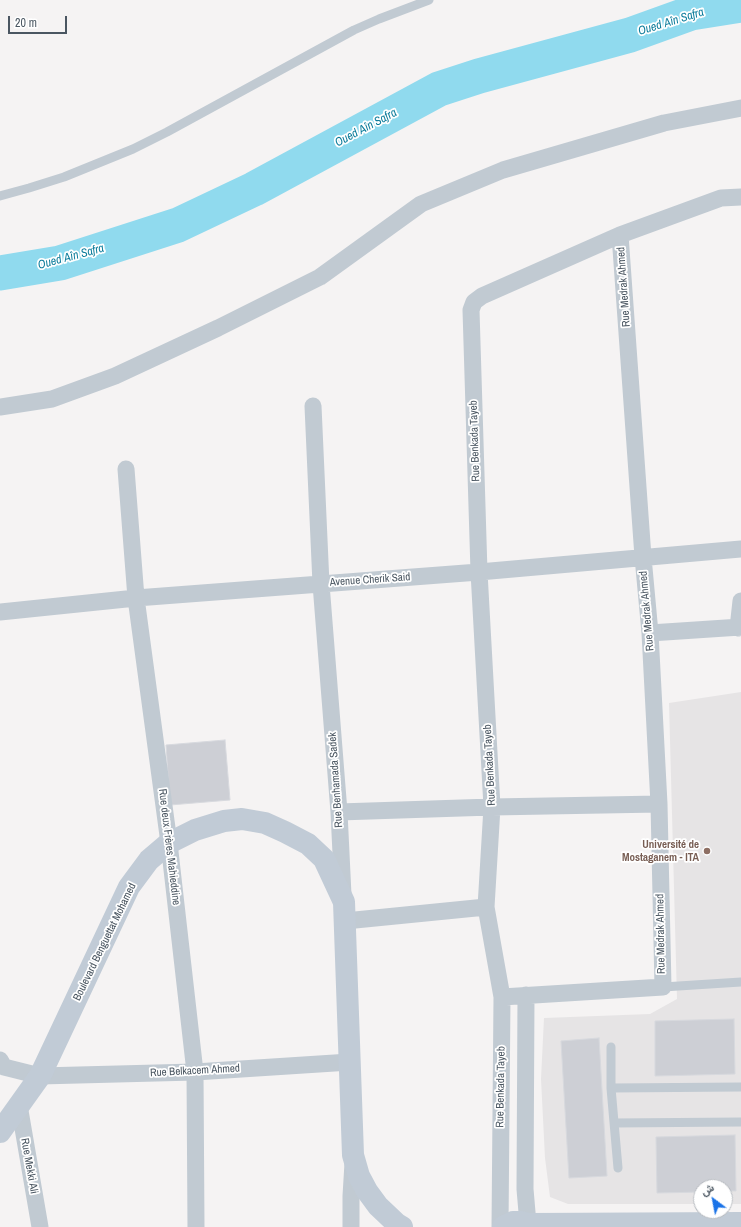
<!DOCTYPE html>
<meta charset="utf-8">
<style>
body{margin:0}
#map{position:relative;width:741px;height:1227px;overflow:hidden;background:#f5f3f3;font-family:"Archivo Narrow",Vazirmatn,sans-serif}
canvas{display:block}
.north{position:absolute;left:693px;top:1179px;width:40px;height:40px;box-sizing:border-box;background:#fff;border:1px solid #b7bbc0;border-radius:50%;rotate:328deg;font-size:11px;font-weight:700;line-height:16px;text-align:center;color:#4a5661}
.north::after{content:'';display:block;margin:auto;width:14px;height:18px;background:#1a73e8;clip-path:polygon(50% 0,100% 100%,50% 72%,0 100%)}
.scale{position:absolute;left:8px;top:16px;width:59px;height:18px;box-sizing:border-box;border:2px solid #4a5661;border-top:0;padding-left:5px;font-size:12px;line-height:14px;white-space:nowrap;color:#4a5661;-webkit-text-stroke:3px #fff;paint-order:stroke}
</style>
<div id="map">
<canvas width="741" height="1227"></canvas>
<div class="north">ش</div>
<div class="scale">20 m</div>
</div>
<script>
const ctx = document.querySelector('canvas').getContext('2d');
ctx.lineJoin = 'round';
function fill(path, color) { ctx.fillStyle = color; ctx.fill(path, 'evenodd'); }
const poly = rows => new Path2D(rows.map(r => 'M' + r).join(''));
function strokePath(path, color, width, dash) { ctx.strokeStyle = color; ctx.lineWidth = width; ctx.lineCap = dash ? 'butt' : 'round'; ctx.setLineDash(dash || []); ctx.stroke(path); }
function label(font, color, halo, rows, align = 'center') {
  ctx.font = font + ' "Archivo Narrow",sans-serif'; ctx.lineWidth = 3.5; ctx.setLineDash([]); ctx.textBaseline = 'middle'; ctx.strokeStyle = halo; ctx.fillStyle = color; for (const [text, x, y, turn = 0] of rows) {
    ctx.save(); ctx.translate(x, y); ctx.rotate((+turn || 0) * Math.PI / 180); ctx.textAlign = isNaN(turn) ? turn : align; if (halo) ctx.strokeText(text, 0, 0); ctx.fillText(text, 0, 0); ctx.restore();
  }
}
fill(poly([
 [741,692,741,1204,725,1204,725,1187,701,1187,701,1204,568,1204,550,1197,545,1158,541,1079,544,1018,650,1014,677,999,669,703]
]), '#e6e4e5');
strokePath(poly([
 [0,273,60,263,178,225,254,189,439,89,479,76,630,35,691,13,741,5]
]), '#90daee', 35);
const building = poly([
 [225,740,230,800,170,805,166,745,225,740],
 [734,1019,735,1074,655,1076,655,1021,734,1019],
 [599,1038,607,1176,569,1178,561,1041,599,1038],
 [735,1135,736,1191,725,1191,725,1187,701,1187,701,1192,657,1193,656,1137,735,1135]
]);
fill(building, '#cdcfd5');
strokePath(building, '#d7d9de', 1);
strokePath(poly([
 [0,196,29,188,64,177,133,149,167,132,354,30,379,19,429,0],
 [663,987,741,982],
 [611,1047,611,1088,618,1168],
 [611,1088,741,1087],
 [614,1123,741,1122]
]), '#c1cad2', 9);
strokePath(poly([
 [313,406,321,584,339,812,343,895],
 [0,407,52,399,115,376,218,328,320,277,421,204,503,170,664,123,741,108],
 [126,469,136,598,169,843,195,1072,196,1227],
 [0,612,136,598,479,572,741,549],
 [738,628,741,601],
 [650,633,741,627],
 [339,812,492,807,659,804],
 [345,921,486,907],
 [526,995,525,1189,528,1224],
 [502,997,663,987,659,804,650,633,643,557,620,235],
 [0,1060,4,1067,40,1076,195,1072,350,1062],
 [19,1105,40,1227],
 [351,1227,351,1196,353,1163],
 [500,1227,502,997,486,907,492,807,479,572,471,310,474,302,482,296,620,235,721,198,741,197]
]), '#c1cad2', 17);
strokePath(poly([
 [0,1132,40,1076,129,887,149,860,169,843,195,830,224,821,242,819,265,823,285,832,308,844,324,859,344,902,353,1155,359,1176,367,1191,378,1206,397,1224,402,1227],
 [528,1224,741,1223],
 [503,1227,513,1222,521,1222,528,1224,533,1227]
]), '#c1cbd6', 22);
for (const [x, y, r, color] of [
 [707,851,4,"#8d6e63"]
]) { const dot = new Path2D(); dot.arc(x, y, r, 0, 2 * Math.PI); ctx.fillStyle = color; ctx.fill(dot); strokePath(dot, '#fff', 1.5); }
label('11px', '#4a5661', '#fff', [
 ["Rue Medrak Ahmed",624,287,-94],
 ["Rue Benkada Tayeb",475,441,-92],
 ["Avenue Cherik Said",370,580,-4],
 ["Rue Medrak Ahmed",647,611,-95],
 ["Rue Benkada Tayeb",490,765,-93],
 ["Rue Benhamada Sadek",336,780,-94],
 ["Rue deux Frères Mahieddine",169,847,83],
 ["Rue Medrak Ahmed",661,934,-91],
 ["Boulevard Benguettat Mohamed",105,942,-64],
 ["Rue Belkacem Ahmed",195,1071,-3],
 ["Rue Benkada Tayeb",501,1087,-89],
 ["Rue Mekki Ali",29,1166,80]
]);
label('bold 11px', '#785e54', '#fff', [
 ["Université de",699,845],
 ["Mostaganem - ITA",699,858]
], 'right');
label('italic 12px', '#0c7c9b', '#fff', [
 ["Oued Aîn Safra",671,22,-17],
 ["Oued Aîn Safra",366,128,-28],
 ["Oued Aîn Safra",71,257,-15]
]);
</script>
